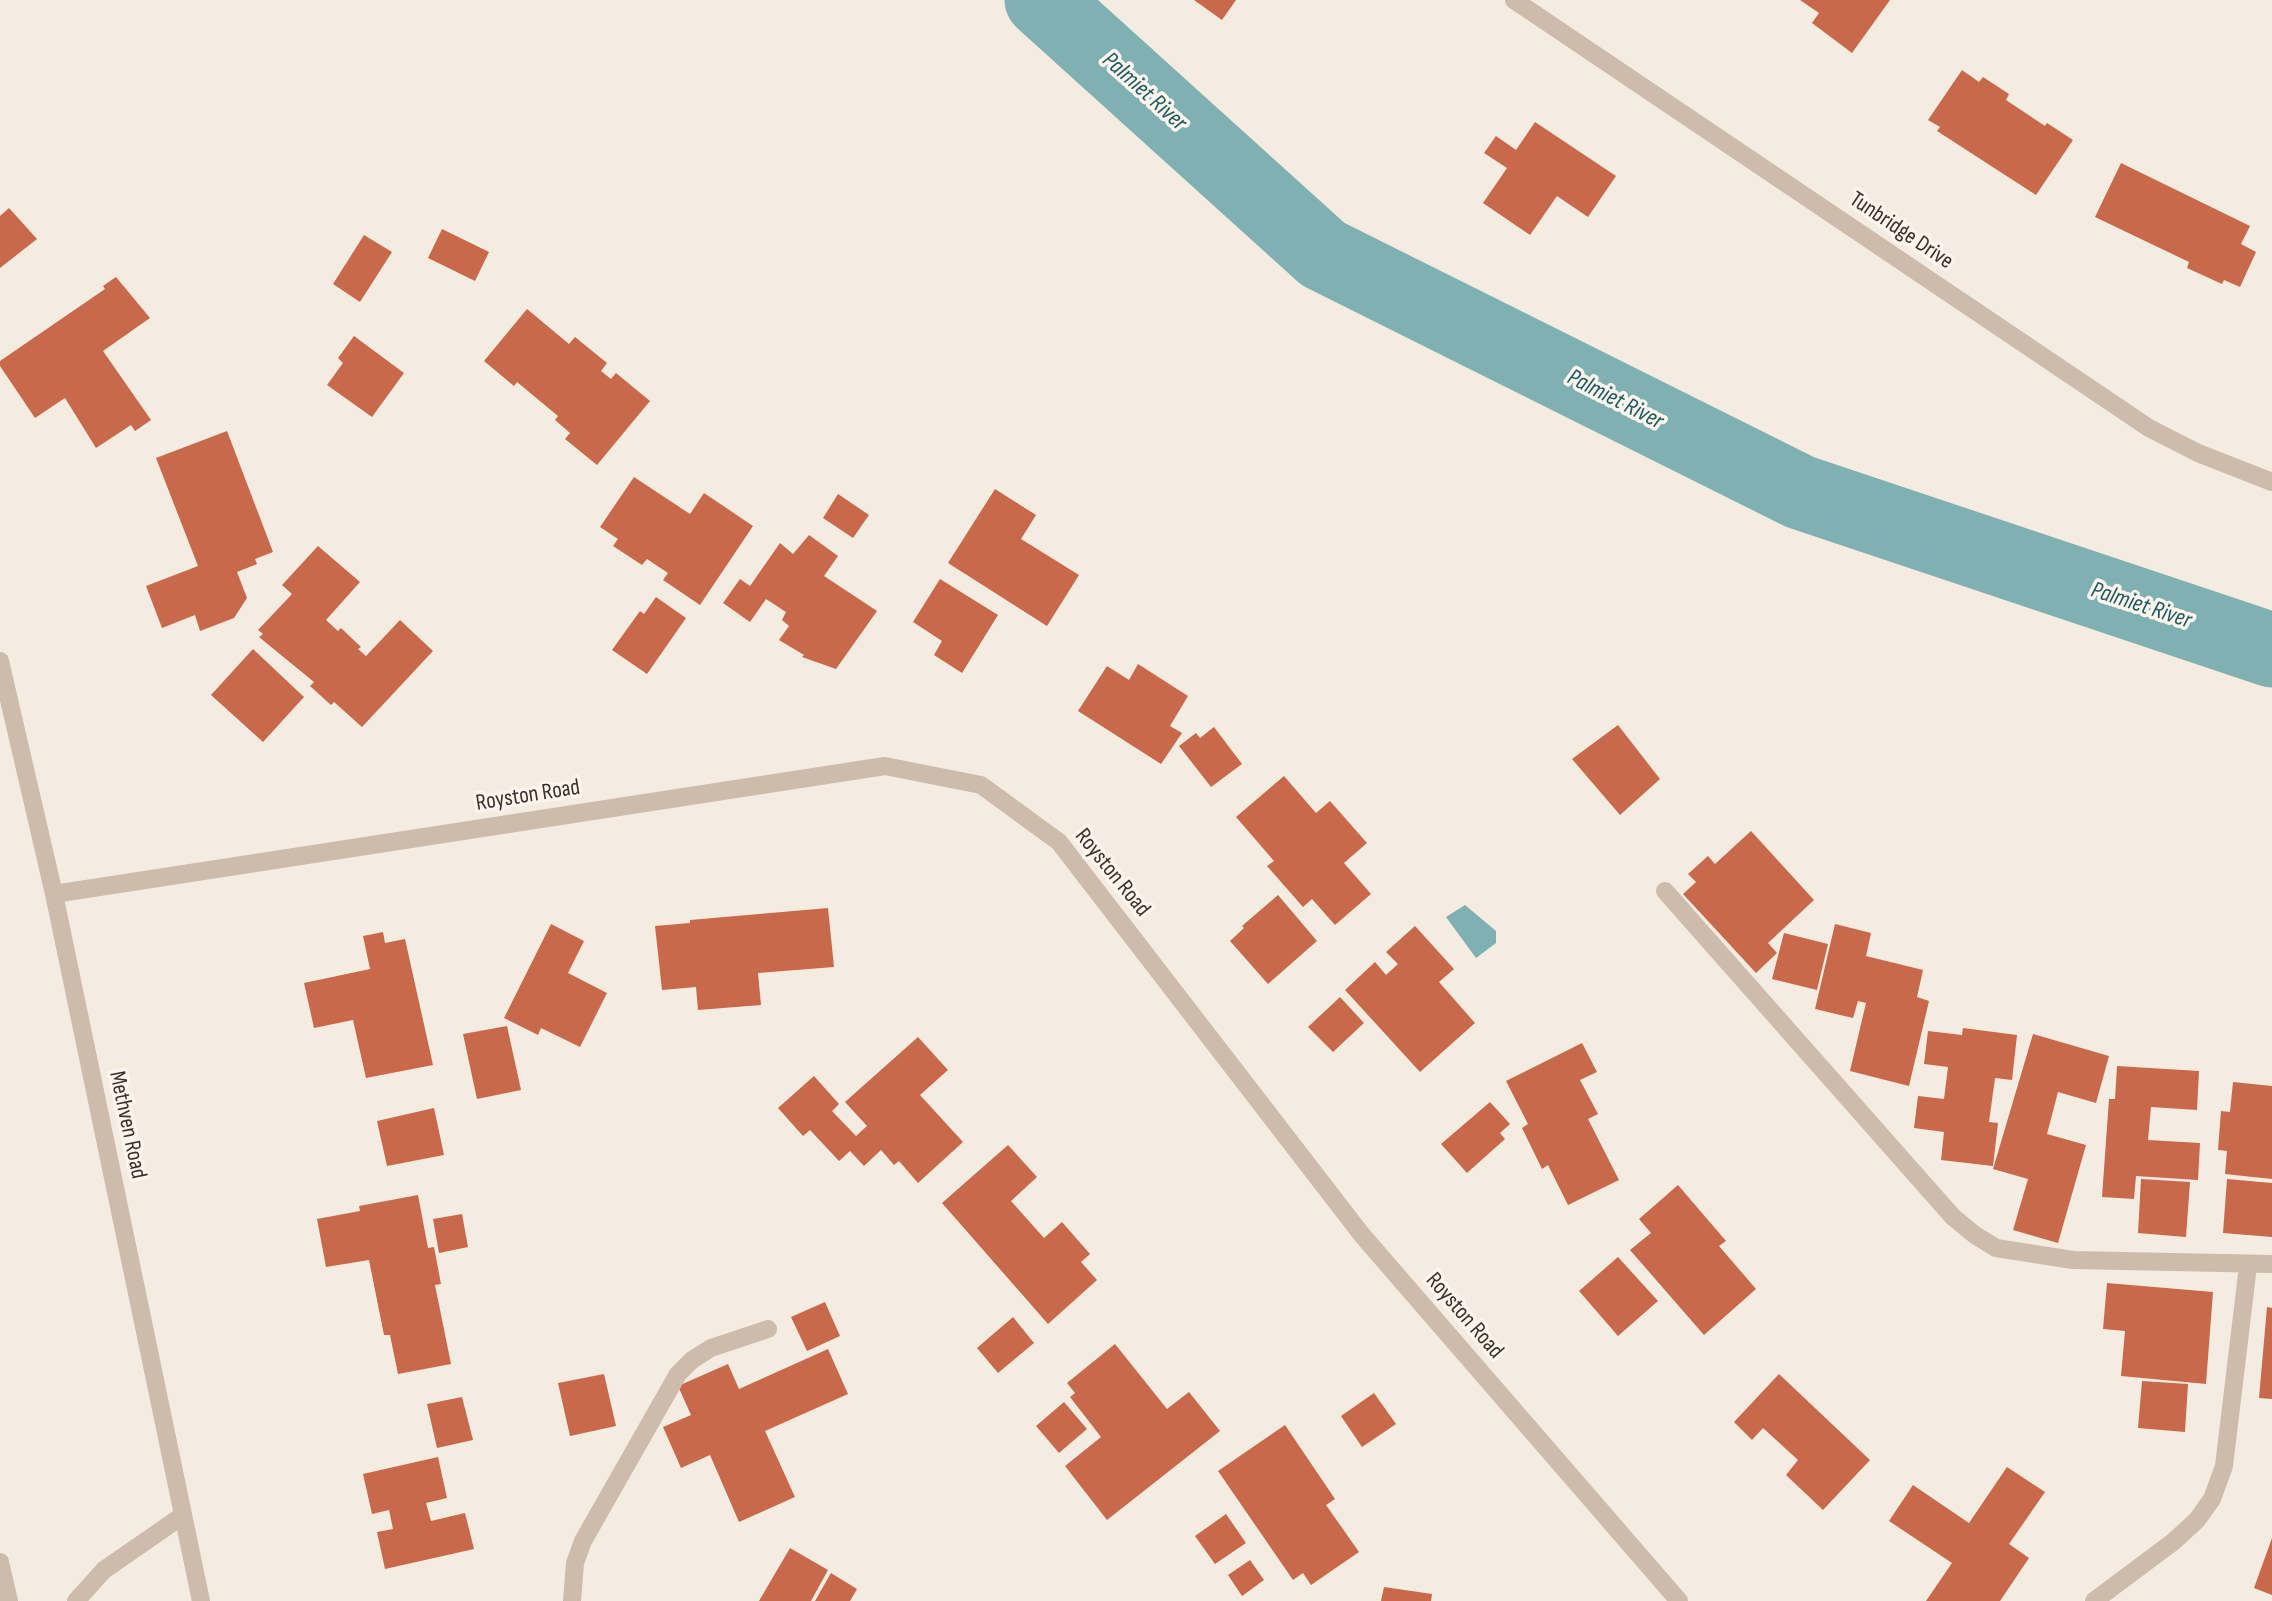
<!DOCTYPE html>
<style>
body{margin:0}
canvas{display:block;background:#f4ebe1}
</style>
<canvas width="2272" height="1601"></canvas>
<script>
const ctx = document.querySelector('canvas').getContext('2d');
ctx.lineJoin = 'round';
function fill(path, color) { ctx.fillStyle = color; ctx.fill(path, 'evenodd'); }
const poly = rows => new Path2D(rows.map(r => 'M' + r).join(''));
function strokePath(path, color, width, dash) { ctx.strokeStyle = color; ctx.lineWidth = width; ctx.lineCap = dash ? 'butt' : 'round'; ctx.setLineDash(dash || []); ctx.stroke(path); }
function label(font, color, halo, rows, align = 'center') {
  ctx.font = font + ' "Sofia Sans Condensed",sans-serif'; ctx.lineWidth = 7; ctx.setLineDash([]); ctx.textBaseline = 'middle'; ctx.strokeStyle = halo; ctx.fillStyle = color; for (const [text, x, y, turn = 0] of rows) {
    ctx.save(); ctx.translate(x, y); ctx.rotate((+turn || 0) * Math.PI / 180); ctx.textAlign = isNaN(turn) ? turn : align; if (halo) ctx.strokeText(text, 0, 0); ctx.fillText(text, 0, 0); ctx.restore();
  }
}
fill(poly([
 [1465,905,1496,931,1496,943,1476,958,1446,917]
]), '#7fb0b2');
strokePath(poly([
 [1042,0,1323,254,1800,492,2272,650]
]), '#7fb0b2', 75);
fill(poly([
 [1194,0,1236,0,1222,20],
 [1800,0,1890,0,1852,53,1812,23,1819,13],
 [1962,70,1979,82,1983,77,2009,94,2006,100,2045,126,2047,123,2073,140,2036,195,1937,131,1940,127,1928,120],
 [1535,122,1616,176,1588,217,1557,196,1530,235,1483,203,1507,168,1484,153,1496,136,1516,150],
 [2121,163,2250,226,2241,244,2256,252,2240,287,2224,280,2222,284,2187,268,2189,262,2095,217],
 [9,208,37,239,0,268,0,216],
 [442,229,489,252,475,281,428,258],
 [364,235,392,252,360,302,333,284],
 [116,277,150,318,103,351,151,420,135,431,131,425,96,448,65,398,35,418,0,366,0,361,105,289,103,286],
 [527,309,569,344,575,337,607,363,601,371,611,379,616,373,650,401,597,465,565,439,570,433,555,420,558,416,517,382,514,386,484,361],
 [354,336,404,373,372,417,327,385,343,363,338,358],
 [227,431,273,552,255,559,257,564,237,572,247,598,234,618,200,631,195,615,162,628,146,586,198,566,156,458],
 [634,477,690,514,704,493,753,526,700,605,663,580,668,573,647,559,642,565,613,546,618,539,600,527],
 [995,489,1036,515,1021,539,1079,575,1047,626,948,563],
 [838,494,869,515,853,538,823,518],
 [809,535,838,556,824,576,877,611,836,669,802,657,804,655,779,640,789,626,782,620,786,612,766,599,750,622,723,603,740,579,750,586,780,543,793,554],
 [318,546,360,582,326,620,338,631,341,628,361,647,358,649,366,656,400,620,433,651,362,727,334,702,331,705,310,686,314,682,259,637,263,634,258,630,292,594,282,585],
 [940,579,998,615,962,673,934,655,942,641,913,622],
 [656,597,686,618,647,674,612,650,640,611,644,614],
 [253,649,304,697,263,742,211,695],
 [1138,664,1188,696,1170,726,1182,733,1161,764,1078,711,1107,666,1129,680],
 [1618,725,1660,779,1620,815,1572,759],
 [1214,727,1242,764,1211,787,1179,746,1196,733,1200,738],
 [1284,776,1316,813,1330,801,1367,843,1344,863,1371,894,1335,925,1312,899,1303,907,1267,866,1274,861,1236,817],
 [1751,831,1814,900,1768,943,1777,953,1756,973,1683,894,1696,882,1688,874,1708,856,1715,864],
 [1278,895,1317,941,1268,984,1230,941,1244,928,1242,926],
 [828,908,834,967,758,973,761,1005,698,1010,696,987,662,990,655,926,690,923,690,920],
 [551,924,584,941,568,973,607,993,580,1047,541,1028,538,1035,504,1018],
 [1835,924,1871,933,1866,956,1923,970,1917,997,1929,1001,1909,1086,1850,1071,1866,1003,1858,1001,1853,1018,1815,1009],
 [1415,926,1454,969,1439,982,1475,1023,1420,1072,1345,990,1375,962,1386,975,1398,964,1386,952],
 [383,932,385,943,405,939,433,1065,366,1078,353,1020,314,1028,304,983,370,969,363,936],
 [1784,933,1828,944,1817,990,1772,979],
 [1340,997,1364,1023,1333,1052,1308,1027],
 [507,1026,521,1090,477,1099,463,1034],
 [1963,1028,2017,1035,2012,1080,1995,1078,1989,1122,1998,1123,1993,1166,1941,1160,1944,1132,1914,1128,1918,1096,1944,1099,1948,1067,1924,1064,1928,1031,1962,1035],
 [2033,1034,2109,1056,2096,1103,2058,1092,2047,1134,2086,1145,2058,1243,2013,1230,2028,1179,1993,1169],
 [918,1037,948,1070,920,1095,963,1142,918,1183,899,1161,894,1165,881,1150,864,1166,850,1151,839,1161,810,1130,803,1136,778,1108,814,1076,839,1104,832,1111,856,1136,867,1126,845,1102],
 [1582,1043,1597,1072,1580,1080,1598,1114,1588,1119,1619,1180,1568,1205,1548,1165,1542,1169,1522,1128,1528,1124,1506,1081],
 [2117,1066,2199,1071,2197,1110,2151,1107,2148,1140,2200,1143,2198,1180,2136,1176,2134,1199,2102,1197,2109,1099,2115,1099],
 [2233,1082,2272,1086,2272,1179,2225,1174,2227,1151,2218,1150,2221,1111,2230,1112],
 [1490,1102,1510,1124,1500,1133,1505,1139,1467,1173,1441,1144],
 [434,1108,444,1155,387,1166,377,1121],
 [1008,1145,1037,1177,1011,1201,1044,1238,1062,1222,1090,1254,1081,1262,1097,1280,1048,1324,942,1203],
 [2141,1179,2190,1182,2186,1237,2138,1233],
 [2227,1179,2272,1183,2272,1237,2223,1233],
 [1678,1185,1726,1241,1719,1246,1756,1289,1704,1335,1630,1250,1651,1233,1639,1219],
 [418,1195,428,1248,434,1247,441,1284,435,1285,451,1364,398,1374,390,1335,384,1335,369,1260,326,1267,317,1219,360,1211,359,1206],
 [462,1214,468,1247,439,1253,433,1219],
 [1618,1257,1658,1301,1618,1336,1579,1291],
 [2107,1283,2213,1292,2206,1384,2121,1376,2125,1331,2103,1329],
 [825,1302,840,1336,807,1351,791,1317],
 [2267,1307,2272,1308,2272,1399,2259,1398],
 [1013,1317,1034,1343,998,1373,977,1348],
 [1115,1344,1167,1409,1189,1392,1220,1431,1107,1520,1065,1466,1101,1437,1070,1397,1075,1393,1067,1383],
 [828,1349,848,1394,765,1431,795,1497,739,1522,710,1455,681,1468,663,1427,691,1415,678,1386,728,1364,739,1389],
 [604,1374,616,1426,570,1436,558,1383],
 [1779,1374,1870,1460,1823,1510,1786,1475,1798,1460,1763,1428,1752,1440,1734,1422],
 [2142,1381,2188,1384,2185,1432,2138,1428],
 [1374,1393,1396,1424,1362,1447,1341,1416],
 [462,1397,473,1440,437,1448,427,1404],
 [1064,1402,1087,1429,1059,1453,1036,1426],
 [1285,1425,1335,1499,1326,1505,1359,1552,1311,1585,1303,1573,1293,1580,1218,1471],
 [438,1457,447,1498,426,1503,431,1521,465,1513,474,1549,385,1569,377,1532,393,1529,389,1510,372,1514,363,1474],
 [2007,1467,2045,1492,2009,1544,2029,1558,2000,1601,1926,1601,1952,1563,1889,1521,1913,1485,1969,1523],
 [1226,1514,1246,1543,1215,1564,1195,1536],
 [2272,1538,2272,1595,2254,1588],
 [790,1548,828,1570,811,1601,759,1601],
 [1250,1560,1264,1580,1242,1596,1228,1575],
 [831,1573,857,1589,850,1601,815,1601],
 [1384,1587,1432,1594,1431,1601,1381,1601]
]), '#c8694b');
strokePath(poly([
 [1514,0,2149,428,2198,453,2272,482],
 [0,661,54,894,201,1601],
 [1665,891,1953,1217,1975,1235,1996,1248,2073,1260,2272,1264],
 [54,894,885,766,981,785,1059,842,1362,1235,1679,1601],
 [0,1562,9,1601],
 [76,1601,104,1570,182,1516],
 [572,1601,575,1563,583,1541,678,1374,692,1360,711,1348,768,1329],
 [2094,1601,2173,1542,2197,1520,2212,1499,2224,1466,2248,1266]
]), '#cdbbac', 18);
label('23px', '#3b302b', '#fbf5ee', [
 ["Tunbridge Drive",1901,231,34],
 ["Royston Road",528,796,-9],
 ["Royston Road",1112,873,51],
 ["Methven Road",127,1125,78],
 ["Royston Road",1464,1316,49]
]);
label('italic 24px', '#1f5a5e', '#fbf5ee', [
 ["Palmiet River",1144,92,42],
 ["Palmiet River",1615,400,27],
 ["Palmiet River",2141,606,18]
]);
</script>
